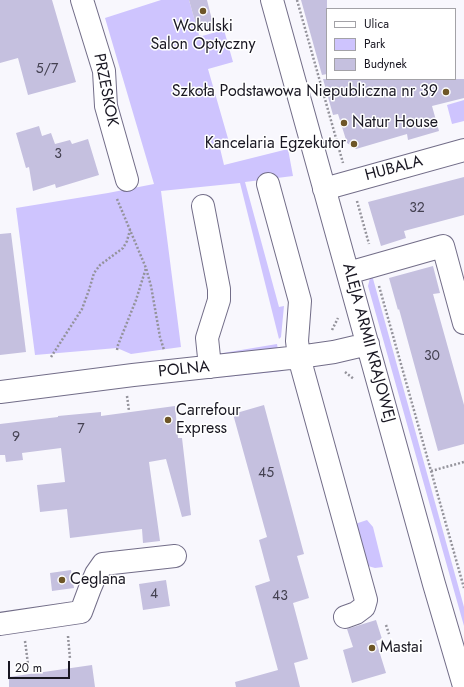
<!DOCTYPE html>
<meta charset="utf-8">
<style>
body{margin:0}
#map{position:relative;width:464px;height:687px;overflow:hidden;background:#f8f7fd;font-family:Jost,sans-serif}
canvas{display:block}
.legend{position:absolute;left:326px;top:8px;width:130px;height:72px;box-sizing:border-box;background:#fff;border:1px solid #a3a2a7;margin:0;padding:5px 7px;list-style:none;font-size:12px;color:#191722}
.legend li{display:flex;align-items:center;gap:8px;height:20px}
.legend b{width:20px;border:1px solid #a3a2a7}
.scale{position:absolute;left:8px;top:661px;width:62px;height:18px;box-sizing:border-box;border:2px solid #191722;border-top:0;padding-left:5px;font-size:12px;line-height:14px;white-space:nowrap;color:#191722;-webkit-text-stroke:3px #fff;paint-order:stroke}
</style>
<div id="map">
<canvas width="464" height="687"></canvas>
<ul class="legend">
<li><b style="height:5px;background:#fff"></b>Ulica</li>
<li><b style="height:11px;background:#cec4fe"></b>Park</li>
<li><b style="height:11px;background:#c5c0df"></b>Budynek</li>
</ul>
<div class="scale">20 m</div>
</div>
<script>
const ctx = document.querySelector('canvas').getContext('2d');
ctx.lineJoin = 'round';
function fill(path, color) { ctx.fillStyle = color; ctx.fill(path, 'evenodd'); }
const poly = rows => new Path2D(rows.map(r => 'M' + r).join(''));
function strokePath(path, color, width, dash) { ctx.strokeStyle = color; ctx.lineWidth = width; ctx.lineCap = dash ? 'butt' : 'round'; ctx.setLineDash(dash || []); ctx.stroke(path); }
function label(font, color, halo, rows, align = 'center') {
  ctx.font = font + ' Jost,sans-serif'; ctx.lineWidth = 3; ctx.setLineDash([]); ctx.textBaseline = 'middle'; ctx.strokeStyle = halo; ctx.fillStyle = color; for (const [text, x, y, turn = 0] of rows) {
    ctx.save(); ctx.translate(x, y); ctx.rotate((+turn || 0) * Math.PI / 180); ctx.textAlign = isNaN(turn) ? turn : align; if (halo) ctx.strokeText(text, 0, 0); ctx.fillText(text, 0, 0); ctx.restore();
  }
}
fill(poly([
 [161,0,189,0,199,35,202,36,224,30,233,62,208,69,229,142,219,144,224,165,288,149,293,176,245,182,279,307,284,306,281,337,279,339,240,183,161,191,181,347,131,354,117,348,35,355,16,208,108,193,154,184,105,18],
 [464,100,464,121,452,124,447,105],
 [372,275,464,607,464,626,368,286,370,278],
 [277,344,278,350,218,357,217,354],
 [284,368,283,371,226,377,185,380],
 [367,520,373,527,383,567,375,568,368,566,365,561,355,524]
]), '#cec4fe');
fill(poly([
 [0,0,52,0,76,82,28,95,18,58,0,63],
 [189,0,207,0,214,28,198,32],
 [301,0,327,0,327,74,322,75],
 [323,79,464,79,464,98,432,106,439,131,408,140,407,134,356,149,347,143,338,114,333,115],
 [39,126,42,136,51,133,55,144,70,140,72,144,88,139,99,175,56,188,55,184,33,191,29,167,26,168,16,133],
 [464,177,464,215,404,231,406,238,381,246,368,202],
 [11,233,26,352,0,355,0,234],
 [433,266,440,293,433,294,464,405,464,444,438,451,399,309,398,310,389,278],
 [264,405,304,554,297,556,309,598,293,603,308,659,294,663,300,687,236,687,235,682,278,670,255,586,270,581,259,540,267,537,233,414],
 [175,406,178,438,182,438,191,515,182,517,166,459,149,462,160,541,143,543,142,529,70,538,67,509,40,512,37,485,65,482,61,448,22,453,23,460,6,462,5,455,0,455,0,424,58,417,58,416,101,412,101,416],
 [71,570,74,588,52,591,50,573],
 [166,580,170,606,143,610,139,584],
 [376,620,382,639,376,641,386,673,352,683,343,650,353,647,347,629],
 [92,665,95,687,9,687,9,677]
]), '#c5c0df');
const minor = poly([
 [82,0,104,71,106,106,127,180],
 [272,0,434,584,464,686],
 [268,184,300,301,297,341,299,357,366,600,364,607,356,613,345,617],
 [324,189,464,150],
 [203,206,219,289,219,300,207,338,210,367],
 [348,273,443,246,464,323],
 [0,392,133,375,299,357,334,352,368,344],
 [0,624,81,612,90,588,96,574,103,564,175,556]
]);
strokePath(minor, '#726d88', 24);
strokePath(poly([
 [297,0,343,163],
 [117,199,146,268,151,286,160,337,164,350],
 [357,201,369,244],
 [379,286,464,588],
 [332,330,338,318],
 [117,350,118,345,136,300,146,268],
 [51,357,82,309,89,290,94,273,100,265,123,248,127,241,130,230],
 [345,372,354,379],
 [127,396,129,411],
 [431,471,464,462],
 [386,625,389,634],
 [68,636,70,659],
 [25,641,28,664]
]), '#94939b', 2.5, [2, 2]);
strokePath(minor, '#fff', 22);
for (const [x, y, r, color] of [
 [203,11,4,"#6e5627"],
 [446,92,4,"#6e5627"],
 [344,123,4,"#6e5627"],
 [354,144,4,"#6e5627"],
 [168,420,4,"#6e5627"],
 [62,580,4,"#6e5627"],
 [372,648,4,"#6e5627"]
]) { const dot = new Path2D(); dot.arc(x, y, r, 0, 2 * Math.PI); ctx.fillStyle = color; ctx.fill(dot); strokePath(dot, '#fff', 1.5); }
label('14px', '#444151', null, [
 ["5/7",47,70],
 ["3",58,155],
 ["32",417,209],
 ["30",432,357],
 ["7",81,430],
 ["9",16,438],
 ["45",266,474],
 ["4",154,595],
 ["43",280,597]
]);
label('16px', '#191722', '#fff', [
 ["Wokulski",203,27,"center"],
 ["Salon Optyczny",203,45,"center"],
 ["Szkoła Podstawowa Niepubliczna nr 39",438,92,"right"],
 ["Natur House",352,123],
 ["Kancelaria Egzekutor",346,144,"right"],
 ["Carrefour",176,411],
 ["Express",176,429],
 ["Ceglana",70,580],
 ["Mastai",380,648]
], 'left');
label('16px', '#191722', '#fff', [
 ["PRZESKOK",105,90,79],
 ["HUBALA",394,169,-15],
 ["ALEJA ARMII KRAJOWEJ",368,343,75],
 ["POLNA",184,370,-6]
]);
</script>
